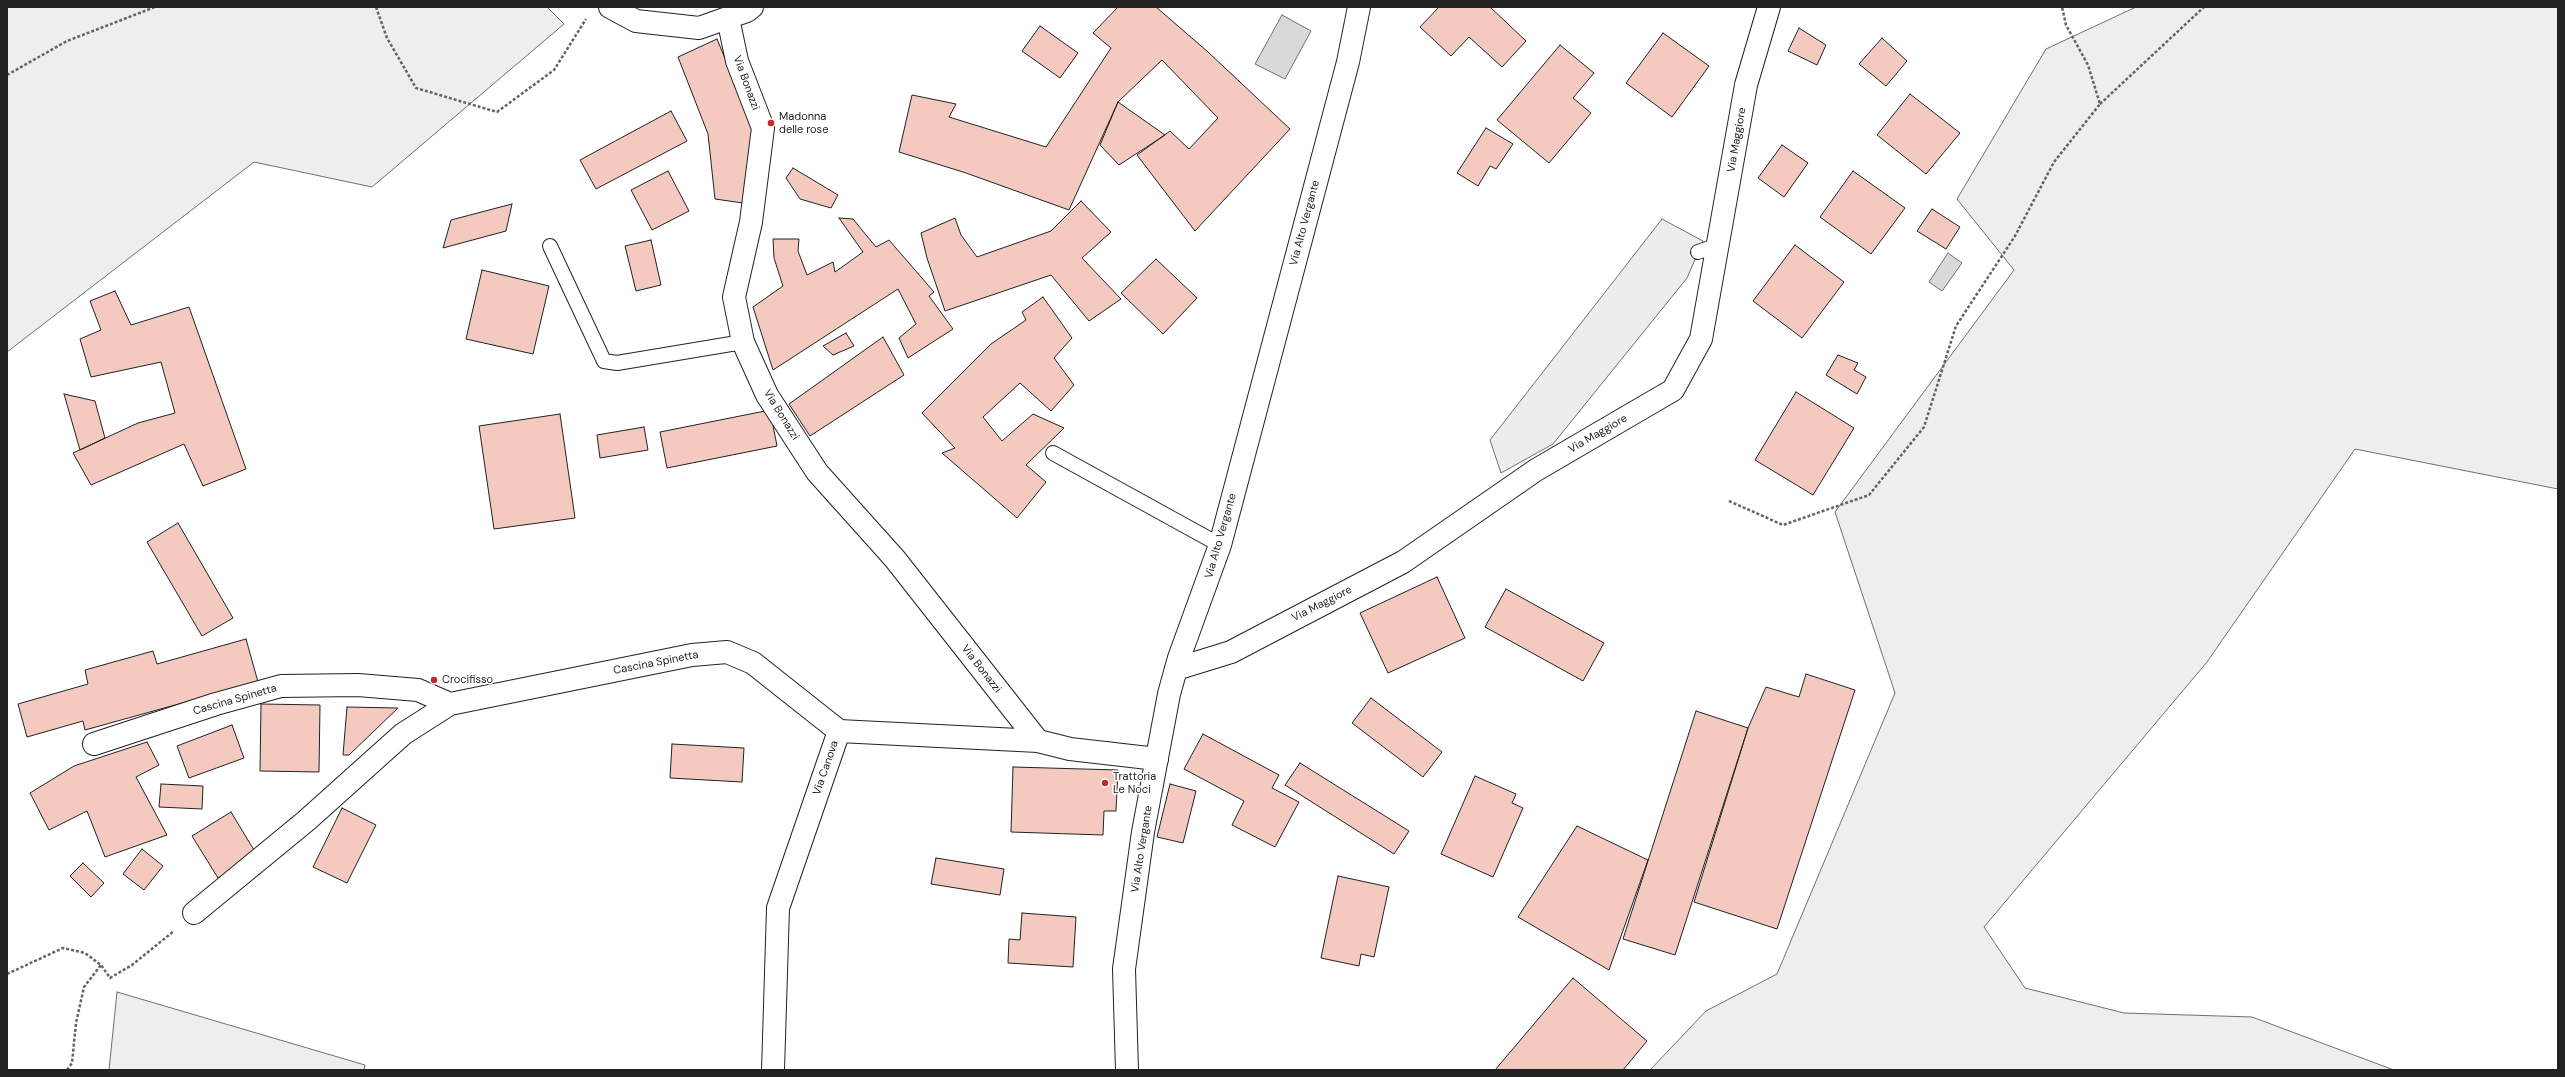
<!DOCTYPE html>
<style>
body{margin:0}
#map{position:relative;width:2565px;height:1077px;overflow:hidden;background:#fff;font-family:"DM Sans",sans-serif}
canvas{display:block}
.frame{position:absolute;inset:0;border:8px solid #222;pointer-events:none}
</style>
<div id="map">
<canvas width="2565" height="1077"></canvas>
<div class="frame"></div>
</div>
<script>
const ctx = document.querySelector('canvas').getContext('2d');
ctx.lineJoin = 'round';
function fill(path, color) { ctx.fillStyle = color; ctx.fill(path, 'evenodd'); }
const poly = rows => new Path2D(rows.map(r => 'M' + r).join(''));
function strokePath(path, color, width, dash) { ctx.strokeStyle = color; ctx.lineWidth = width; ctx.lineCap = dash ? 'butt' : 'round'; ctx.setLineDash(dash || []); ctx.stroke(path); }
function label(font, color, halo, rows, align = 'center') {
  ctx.font = font + ' "DM Sans",sans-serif'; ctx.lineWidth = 3; ctx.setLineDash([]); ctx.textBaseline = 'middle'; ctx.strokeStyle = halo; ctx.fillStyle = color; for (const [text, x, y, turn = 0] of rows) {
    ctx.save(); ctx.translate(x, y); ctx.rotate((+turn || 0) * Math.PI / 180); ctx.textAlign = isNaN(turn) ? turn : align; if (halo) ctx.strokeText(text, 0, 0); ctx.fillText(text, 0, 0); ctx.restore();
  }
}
const green = poly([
 [7,7,547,7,564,24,372,187,254,162,7,352,7,7],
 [2136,7,2558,7,2558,489,2355,449,2207,662,1984,927,2025,988,2124,1013,2252,1017,2394,1070,1650,1070,1706,1011,1777,974,1895,693,1835,512,2014,270,1957,199,2046,49,2136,7],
 [117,992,365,1065,364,1070,109,1070,117,992]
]);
fill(green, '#eee');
strokePath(green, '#6f6f6f', 1);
const parking = poly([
 [1662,219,1703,241,1687,278,1553,444,1501,473,1490,440,1662,219]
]);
fill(parking, '#ededed');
strokePath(parking, '#6f6f6f', 1);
const water = poly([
 [1282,15,1311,31,1285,79,1255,64,1282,15],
 [1948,253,1962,263,1942,291,1929,282,1948,253]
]);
fill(water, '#d9d9d9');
strokePath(water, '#6f6f6f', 1);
const building = poly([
 [1118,7,1156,7,1208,52,1290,129,1195,231,1137,155,1170,131,1189,149,1218,118,1162,60,1118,102,1069,210,966,173,899,152,912,95,956,104,949,117,1046,147,1111,48,1093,33,1118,7],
 [1439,7,1490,7,1526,41,1502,67,1469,37,1451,56,1420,27,1439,7],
 [1040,26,1078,53,1060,78,1022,51,1040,26],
 [1799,28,1826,45,1817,65,1788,51,1799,28],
 [1663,33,1709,66,1672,117,1626,83,1663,33],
 [1882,38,1907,61,1886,86,1859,64,1882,38],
 [717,39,755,131,750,204,715,199,708,134,678,57,717,39],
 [1560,45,1594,73,1573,98,1591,113,1549,163,1497,120,1560,45],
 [1910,94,1960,133,1926,174,1877,135,1910,94],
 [1118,102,1165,135,1119,165,1100,145,1118,102],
 [671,111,687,141,596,189,580,160,671,111],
 [1486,128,1513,144,1496,169,1490,166,1478,186,1457,173,1486,128],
 [1782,145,1808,163,1784,197,1758,178,1782,145],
 [793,168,838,195,831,208,800,199,786,178,793,168],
 [668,171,689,211,652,230,631,190,668,171],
 [1853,171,1905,208,1871,254,1820,217,1853,171],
 [1081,201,1111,232,1082,258,1121,299,1089,321,1051,275,945,311,927,258,921,233,955,218,961,235,977,257,1051,231,1081,201],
 [512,204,506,231,443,248,451,220,512,204],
 [1932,209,1960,227,1946,249,1917,231,1932,209],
 [839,218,853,219,876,247,889,240,934,292,929,296,953,329,908,358,899,338,916,324,898,289,773,370,753,307,783,286,774,258,773,239,799,239,798,251,807,275,833,262,835,272,863,252,839,218],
 [651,240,661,285,636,291,625,246,651,240],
 [1795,245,1844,282,1802,338,1753,301,1795,245],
 [1156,259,1197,298,1163,334,1121,293,1156,259],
 [482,270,549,286,533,354,466,339,482,270],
 [115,291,131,325,189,307,246,469,203,486,184,444,91,485,73,453,138,423,175,413,161,362,91,377,80,339,101,330,90,301,115,291],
 [1043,297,1072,338,1054,358,1074,385,1051,411,1020,383,983,417,1002,441,1033,414,1064,428,1026,465,1046,482,1017,518,942,453,955,448,922,413,991,344,1026,320,1022,312,1043,297],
 [846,333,854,346,833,355,823,346,846,333],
 [883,337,904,375,810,436,789,404,883,337],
 [1838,355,1858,363,1854,370,1866,377,1857,394,1826,375,1838,355],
 [1796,392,1854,428,1813,495,1755,460,1796,392],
 [64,394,95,401,105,438,80,450,64,394],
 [770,410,777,446,667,468,660,432,770,410],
 [560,414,575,518,494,529,479,426,560,414],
 [644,427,648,450,600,458,597,435,644,427],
 [178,523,233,618,202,636,147,542,178,523],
 [1437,577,1465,638,1388,673,1360,613,1437,577],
 [1506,589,1604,643,1583,681,1485,627,1506,589],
 [246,639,258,682,85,730,83,721,27,737,18,704,88,684,85,670,153,651,157,664,246,639],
 [1806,674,1855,690,1777,929,1694,902,1748,728,1766,687,1799,697,1806,674],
 [1371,698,1442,752,1423,777,1352,723,1371,698],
 [261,704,320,705,319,772,260,771,261,704],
 [347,707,398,708,349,755,343,755,347,707],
 [1696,711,1748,728,1675,955,1623,939,1696,711],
 [232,725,244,758,189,778,177,746,232,725],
 [1203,734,1279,775,1272,788,1299,802,1275,847,1232,825,1244,801,1184,769,1203,734],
 [147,742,159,765,136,777,167,835,105,857,87,811,49,830,30,793,74,766,147,742],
 [672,744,744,748,742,782,670,778,672,744],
 [1300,763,1409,831,1394,854,1285,785,1300,763],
 [1013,767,1118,770,1116,811,1104,811,1103,835,1011,832,1013,767],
 [1475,776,1516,794,1512,803,1523,808,1493,877,1441,854,1475,776],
 [161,784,203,786,202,809,159,807,161,784],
 [1170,784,1196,791,1183,843,1157,837,1170,784],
 [342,808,376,825,347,883,313,867,342,808],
 [231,812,257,855,218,878,192,836,231,812],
 [1577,826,1648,860,1609,970,1518,917,1577,826],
 [142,849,163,866,144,890,123,874,142,849],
 [936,858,1004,869,1000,895,931,884,936,858],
 [83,863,104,883,91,897,70,876,83,863],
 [1338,876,1389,887,1374,957,1361,954,1359,966,1321,958,1338,876],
 [1022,913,1076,917,1073,967,1008,963,1009,939,1020,940,1022,913],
 [1573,978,1647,1041,1623,1070,1495,1070,1573,978]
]);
fill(building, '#f3c9c0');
strokePath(building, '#222', 1);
const lane = poly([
 [550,246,604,361,617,363,743,342],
 [1698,252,1719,245],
 [1053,453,1220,545]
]);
const street = poly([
 [610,7,636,21,699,28,747,11,752,7],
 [728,18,737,61,763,128,751,222,734,297,743,342,767,395,817,472,895,559,1038,741],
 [1176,669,1231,652,1403,562,1536,470,1673,390,1701,339,1746,85,1769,7],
 [94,744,216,704,281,686,358,685,418,690,450,704],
 [194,913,306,821,403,734,450,704,692,655,727,652,753,663,839,731],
 [773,1070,778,908,839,731,1038,741,1070,749,1157,759]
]);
const secondary = poly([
 [1127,1070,1124,969,1143,832,1169,694,1179,658,1220,545,1348,62,1359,7]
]);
strokePath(lane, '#222', 16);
strokePath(street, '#222', 24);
strokePath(secondary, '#222', 24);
strokePath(poly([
 [376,7,387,38,416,88,497,112,554,70,586,19],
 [7,75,67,41,155,7],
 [2100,104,2204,7],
 [1729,501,1783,525,1869,495,1924,427,1956,326,2015,236,2054,162,2100,104,2088,65,2066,25,2062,7],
 [7,974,63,948,85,953,101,965,110,978,132,965,174,931],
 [67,1070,72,1063,76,1023,84,987,101,965]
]), '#646464', 2.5, [3, 2]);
strokePath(lane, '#fff', 14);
strokePath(street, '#fff', 22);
strokePath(secondary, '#fff', 22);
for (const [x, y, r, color] of [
 [771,123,4,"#c62828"],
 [434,680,4,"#c62828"],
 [1105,783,4,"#c62828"]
]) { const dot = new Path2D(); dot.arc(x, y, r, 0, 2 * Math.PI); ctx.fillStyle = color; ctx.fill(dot); strokePath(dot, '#fff', 1.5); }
label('11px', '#222', '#fff', [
 ["Via Bonazzi",746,83,70],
 ["Via Maggiore",1737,140,-80],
 ["Via Alto Vergante",1305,223,-75],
 ["Via Bonazzi",781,415,58],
 ["Via Maggiore",1598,434,-30],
 ["Via Alto Vergante",1221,536,-74],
 ["Via Maggiore",1322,604,-27],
 ["Cascina Spinetta",656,663,-11],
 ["Via Bonazzi",981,669,52],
 ["Cascina Spinetta",235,700,-16],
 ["Via Canova",826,768,-71],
 ["Via Alto Vergante",1142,849,-81]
]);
label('11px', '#222', '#fff', [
 ["Madonna",779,117],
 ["delle rose",779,130],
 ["Crocifisso",442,680],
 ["Trattoria",1113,777],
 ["Le Noci",1113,790]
], 'left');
</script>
